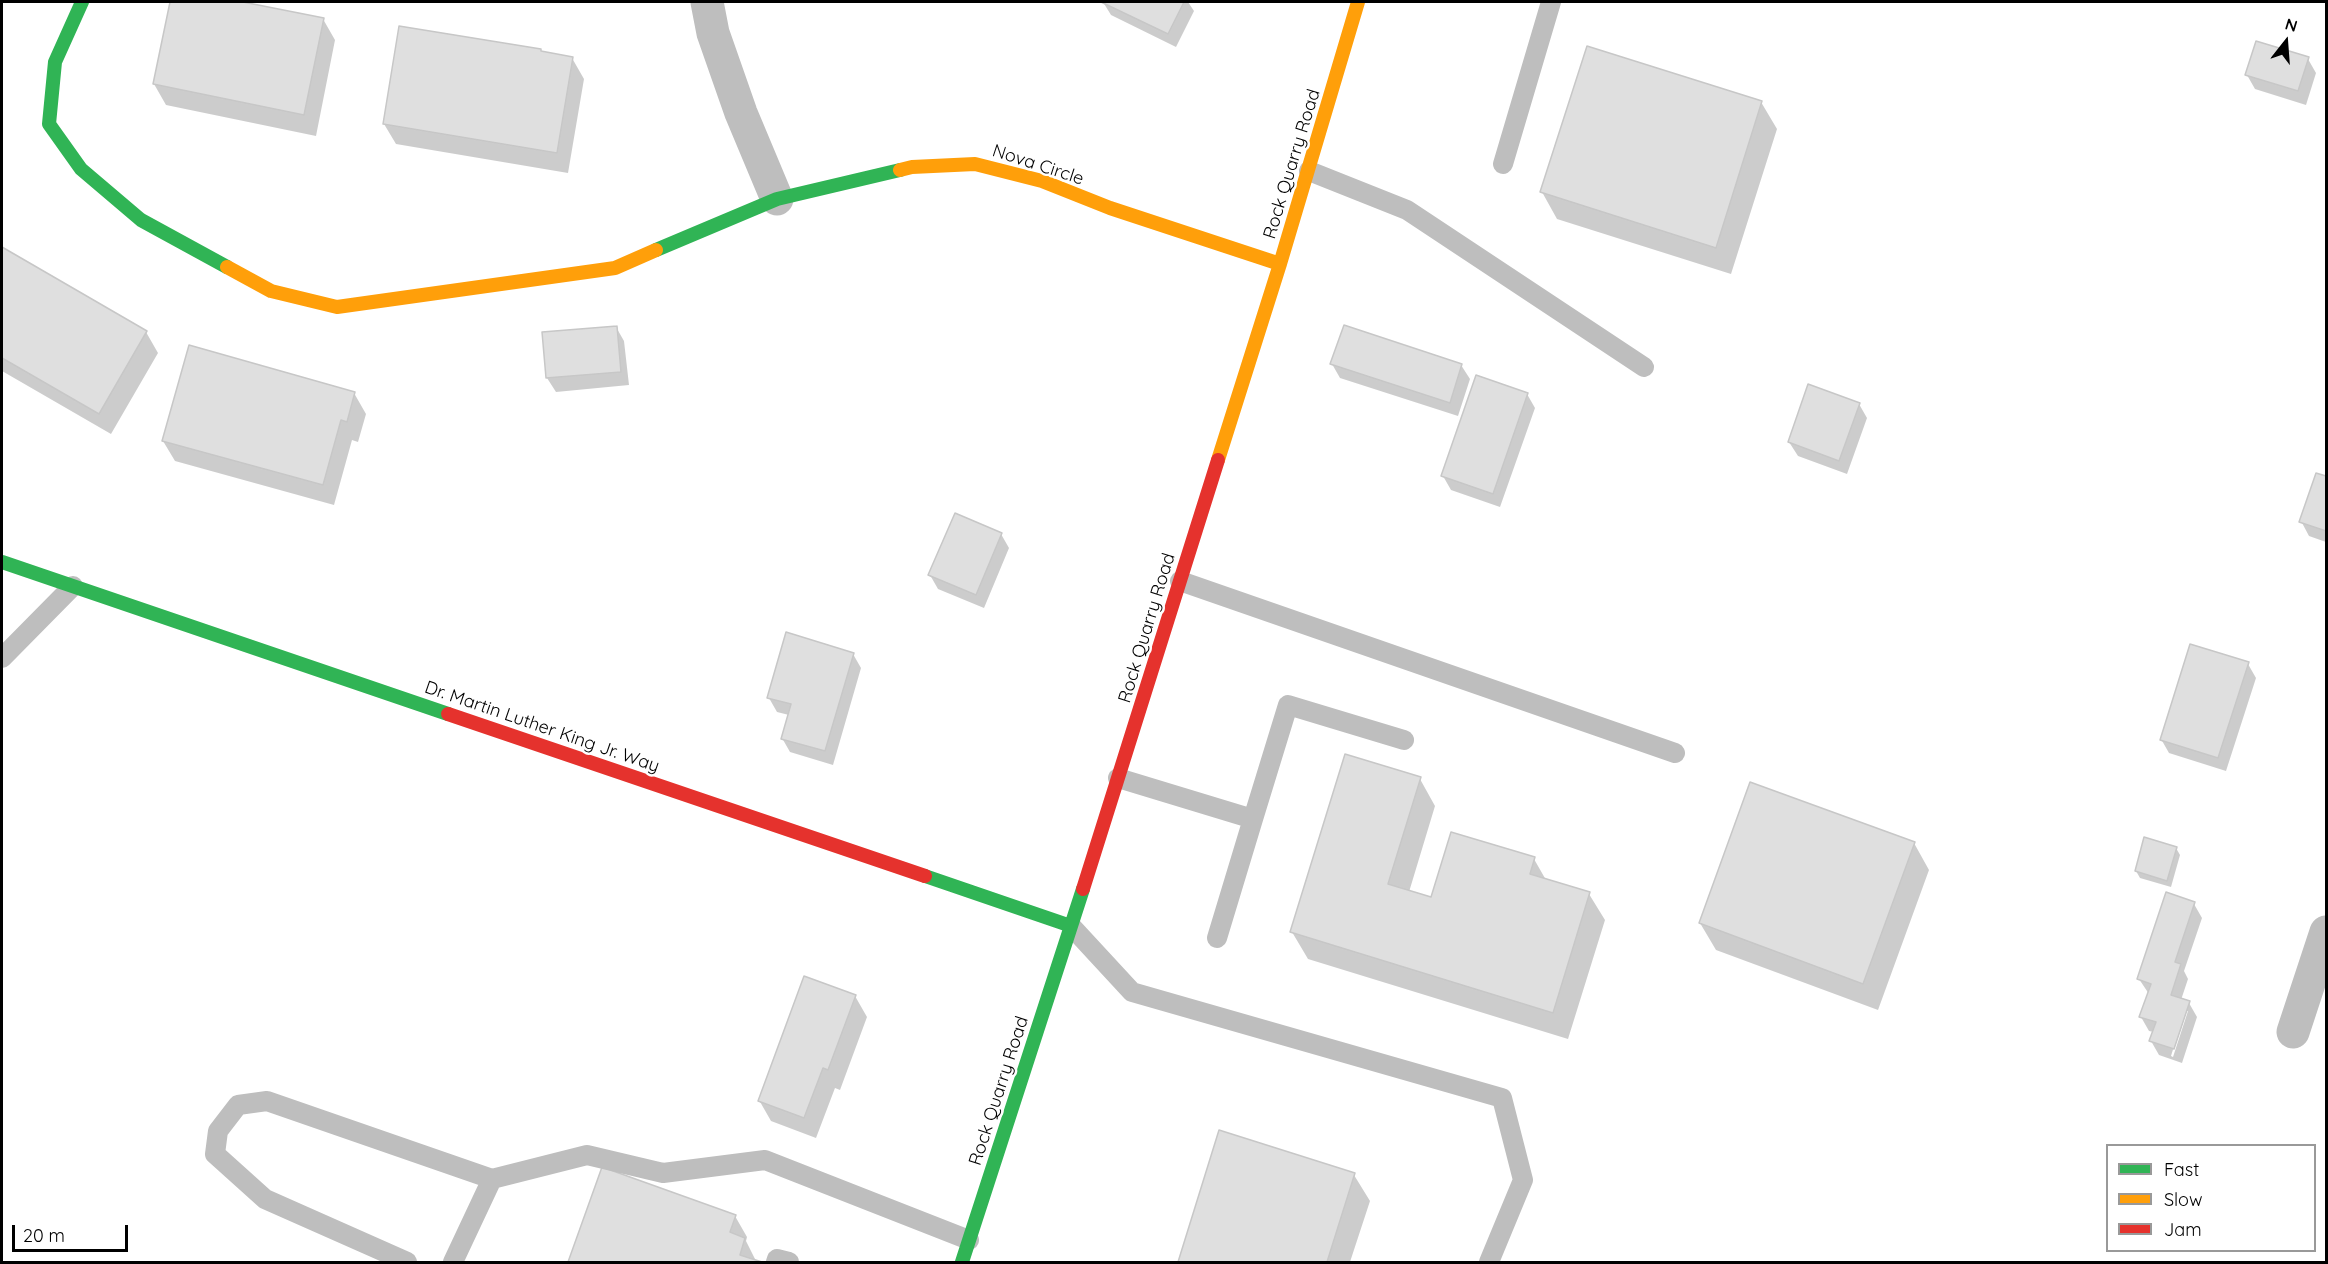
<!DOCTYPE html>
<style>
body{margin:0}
#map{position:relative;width:2328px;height:1264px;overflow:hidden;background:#fff;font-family:Quicksand,sans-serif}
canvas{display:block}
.frame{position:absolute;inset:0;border:3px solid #000;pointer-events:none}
.legend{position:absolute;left:2106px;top:1144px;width:210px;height:108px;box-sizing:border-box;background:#fff;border:2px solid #999;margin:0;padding:8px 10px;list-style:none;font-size:18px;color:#000}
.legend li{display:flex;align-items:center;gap:12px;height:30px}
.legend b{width:30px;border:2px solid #999}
.north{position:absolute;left:2256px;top:12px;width:60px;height:60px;-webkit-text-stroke:4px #fff;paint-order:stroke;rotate:17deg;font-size:16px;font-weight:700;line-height:24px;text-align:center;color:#000}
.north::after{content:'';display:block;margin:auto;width:21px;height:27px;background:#000;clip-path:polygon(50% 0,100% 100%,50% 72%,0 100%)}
.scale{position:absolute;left:12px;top:1225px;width:116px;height:27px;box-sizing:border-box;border:3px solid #000;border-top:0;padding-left:8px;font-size:18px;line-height:21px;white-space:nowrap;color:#000;-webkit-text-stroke:4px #fff;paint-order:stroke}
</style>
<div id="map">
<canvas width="2328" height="1264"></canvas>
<div class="frame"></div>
<ul class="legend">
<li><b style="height:8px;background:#30b455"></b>Fast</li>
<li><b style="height:8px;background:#ff9f0a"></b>Slow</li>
<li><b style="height:8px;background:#e5322d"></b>Jam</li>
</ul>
<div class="north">N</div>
<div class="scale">20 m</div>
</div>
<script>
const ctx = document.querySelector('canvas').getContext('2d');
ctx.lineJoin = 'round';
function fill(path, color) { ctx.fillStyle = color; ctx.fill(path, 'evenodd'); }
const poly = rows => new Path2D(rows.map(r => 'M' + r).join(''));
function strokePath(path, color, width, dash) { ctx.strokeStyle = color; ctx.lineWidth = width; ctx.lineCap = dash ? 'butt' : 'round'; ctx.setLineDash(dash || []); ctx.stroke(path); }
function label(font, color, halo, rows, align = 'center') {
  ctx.font = font + ' Quicksand,sans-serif'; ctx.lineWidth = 5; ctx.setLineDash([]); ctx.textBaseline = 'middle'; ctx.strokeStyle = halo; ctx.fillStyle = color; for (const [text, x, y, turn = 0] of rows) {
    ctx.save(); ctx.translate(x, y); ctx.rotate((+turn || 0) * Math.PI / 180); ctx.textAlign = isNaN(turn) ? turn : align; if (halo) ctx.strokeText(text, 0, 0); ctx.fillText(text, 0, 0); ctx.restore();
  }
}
fill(poly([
 [171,2,236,2,323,19,335,40,316,136,166,105,154,84],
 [1103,2,1188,2,1194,11,1176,47,1111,15],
 [541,53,572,58,584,79,568,173,396,144,384,124],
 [2308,59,2316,73,2306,105,2255,89,2247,75],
 [1761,102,1777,129,1731,274,1557,219,1542,192],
 [2,249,146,332,158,353,111,434,2,371],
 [616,327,624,341,629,385,556,392,547,378],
 [1332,364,1461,365,1470,379,1458,416,1340,378],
 [354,393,366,414,358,442,352,440,334,505,175,461,163,441],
 [1527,394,1535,408,1500,507,1451,490,1443,476],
 [1859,404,1867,418,1847,474,1798,456,1789,442],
 [2317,474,2326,478,2326,542,2309,536,2301,521],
 [1001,534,1009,548,984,608,938,589,930,575],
 [853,654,861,668,833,765,790,752,782,738,789,715,777,712,769,698],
 [2248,664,2256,678,2226,771,2169,753,2161,739],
 [1420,779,1435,806,1409,892,1432,899,1534,859,1546,880,1589,894,1605,920,1568,1039,1308,959,1292,932],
 [1914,843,1929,870,1878,1010,1716,950,1700,923],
 [2176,848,2180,855,2171,887,2140,878,2136,871],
 [2194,904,2202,918,2184,971,2188,979,2181,1000,2189,1003,2197,1017,2182,1063,2159,1055,2151,1041,2154,1032,2149,1031,2141,1017,2149,994,2139,979],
 [2185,1011,2188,1011,2173,1057,2171,1056],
 [855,996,867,1017,840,1090,835,1088,816,1138,771,1121,759,1100],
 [1220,1132,1354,1175,1370,1201,1350,1262,1179,1262],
 [603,1169,735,1216,747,1237,746,1241,756,1261,759,1262,570,1262]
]), '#0003');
const building = poly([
 [170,2,243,2,324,18,304,115,153,84,170,2],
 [1101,2,1184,2,1168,34,1101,2],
 [399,26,541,49,541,51,573,57,557,153,383,124,399,26],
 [2256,41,2309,57,2298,91,2245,75,2256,41],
 [1587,46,1762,101,1716,248,1540,192,1587,46],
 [2,247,147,331,99,414,2,358,2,247],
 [1344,325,1462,364,1450,403,1330,364,1344,325],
 [617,326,621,372,546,378,542,332,617,326],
 [189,345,355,392,347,422,341,420,323,485,162,441,189,345],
 [1476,375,1528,393,1493,494,1441,476,1476,375],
 [1808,384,1860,403,1839,461,1788,442,1808,384],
 [2316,473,2326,476,2326,531,2299,522,2316,473],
 [955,513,1002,533,976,595,928,575,955,513],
 [786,632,854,653,825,751,781,739,791,704,767,698,786,632],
 [2190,644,2249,662,2218,758,2160,740,2190,644],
 [1345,754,1421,777,1388,884,1431,897,1451,832,1535,857,1530,874,1590,892,1553,1013,1290,932,1345,754],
 [1750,782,1915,842,1863,984,1699,923,1750,782],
 [2144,837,2177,847,2167,881,2135,871,2144,837],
 [2166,892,2195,902,2175,962,2181,964,2171,995,2190,1001,2174,1049,2149,1041,2156,1022,2139,1017,2151,984,2137,979,2166,892],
 [804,976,856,995,828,1070,823,1068,804,1118,758,1101,804,976],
 [1219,1130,1355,1173,1327,1262,1178,1262,1219,1130],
 [602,1167,736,1215,730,1232,745,1238,740,1255,762,1262,568,1262,602,1167]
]);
fill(building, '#dfdfdf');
strokePath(building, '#c7c7c7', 1.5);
strokePath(poly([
 [1503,164,1551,2],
 [1309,171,1407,210,1644,367],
 [1180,581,1675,753],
 [2,658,73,586],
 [1118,778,1253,819,1217,938],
 [1253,819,1288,705,1404,740],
 [1071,926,1132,992,1502,1098,1523,1180,1489,1262],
 [407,1262,265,1199,215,1154,218,1131,238,1105,267,1101,492,1179,587,1155,663,1173,765,1160,969,1240],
 [453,1262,492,1179],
 [776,1262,777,1259,789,1262]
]), '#bebebe', 20);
strokePath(poly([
 [707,2,713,33,741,113,777,199],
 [2293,1032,2326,932]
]), '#bebebe', 33);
strokePath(poly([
 [82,2,55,62,49,124,81,169,141,220,227,267],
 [656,250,777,199,900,170],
 [2,562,448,714],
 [925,876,1071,926],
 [962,1262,1083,889]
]), '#30b455', 14);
strokePath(poly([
 [900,170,912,167,975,164,1042,181,1110,208,1280,264],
 [227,267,271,291,337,307,615,268,656,250],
 [1218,460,1280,264,1358,2]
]), '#ff9f0a', 14);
strokePath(poly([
 [448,714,925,876],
 [1083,889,1218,460]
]), '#e5322d', 14);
label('18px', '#000', '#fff', [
 ["Rock Quarry Road",1292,164,-73],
 ["Nova Circle",1038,165,18],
 ["Rock Quarry Road",1147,628,-73],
 ["Dr. Martin Luther King Jr. Way",542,727,19],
 ["Rock Quarry Road",999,1091,-72]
]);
</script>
